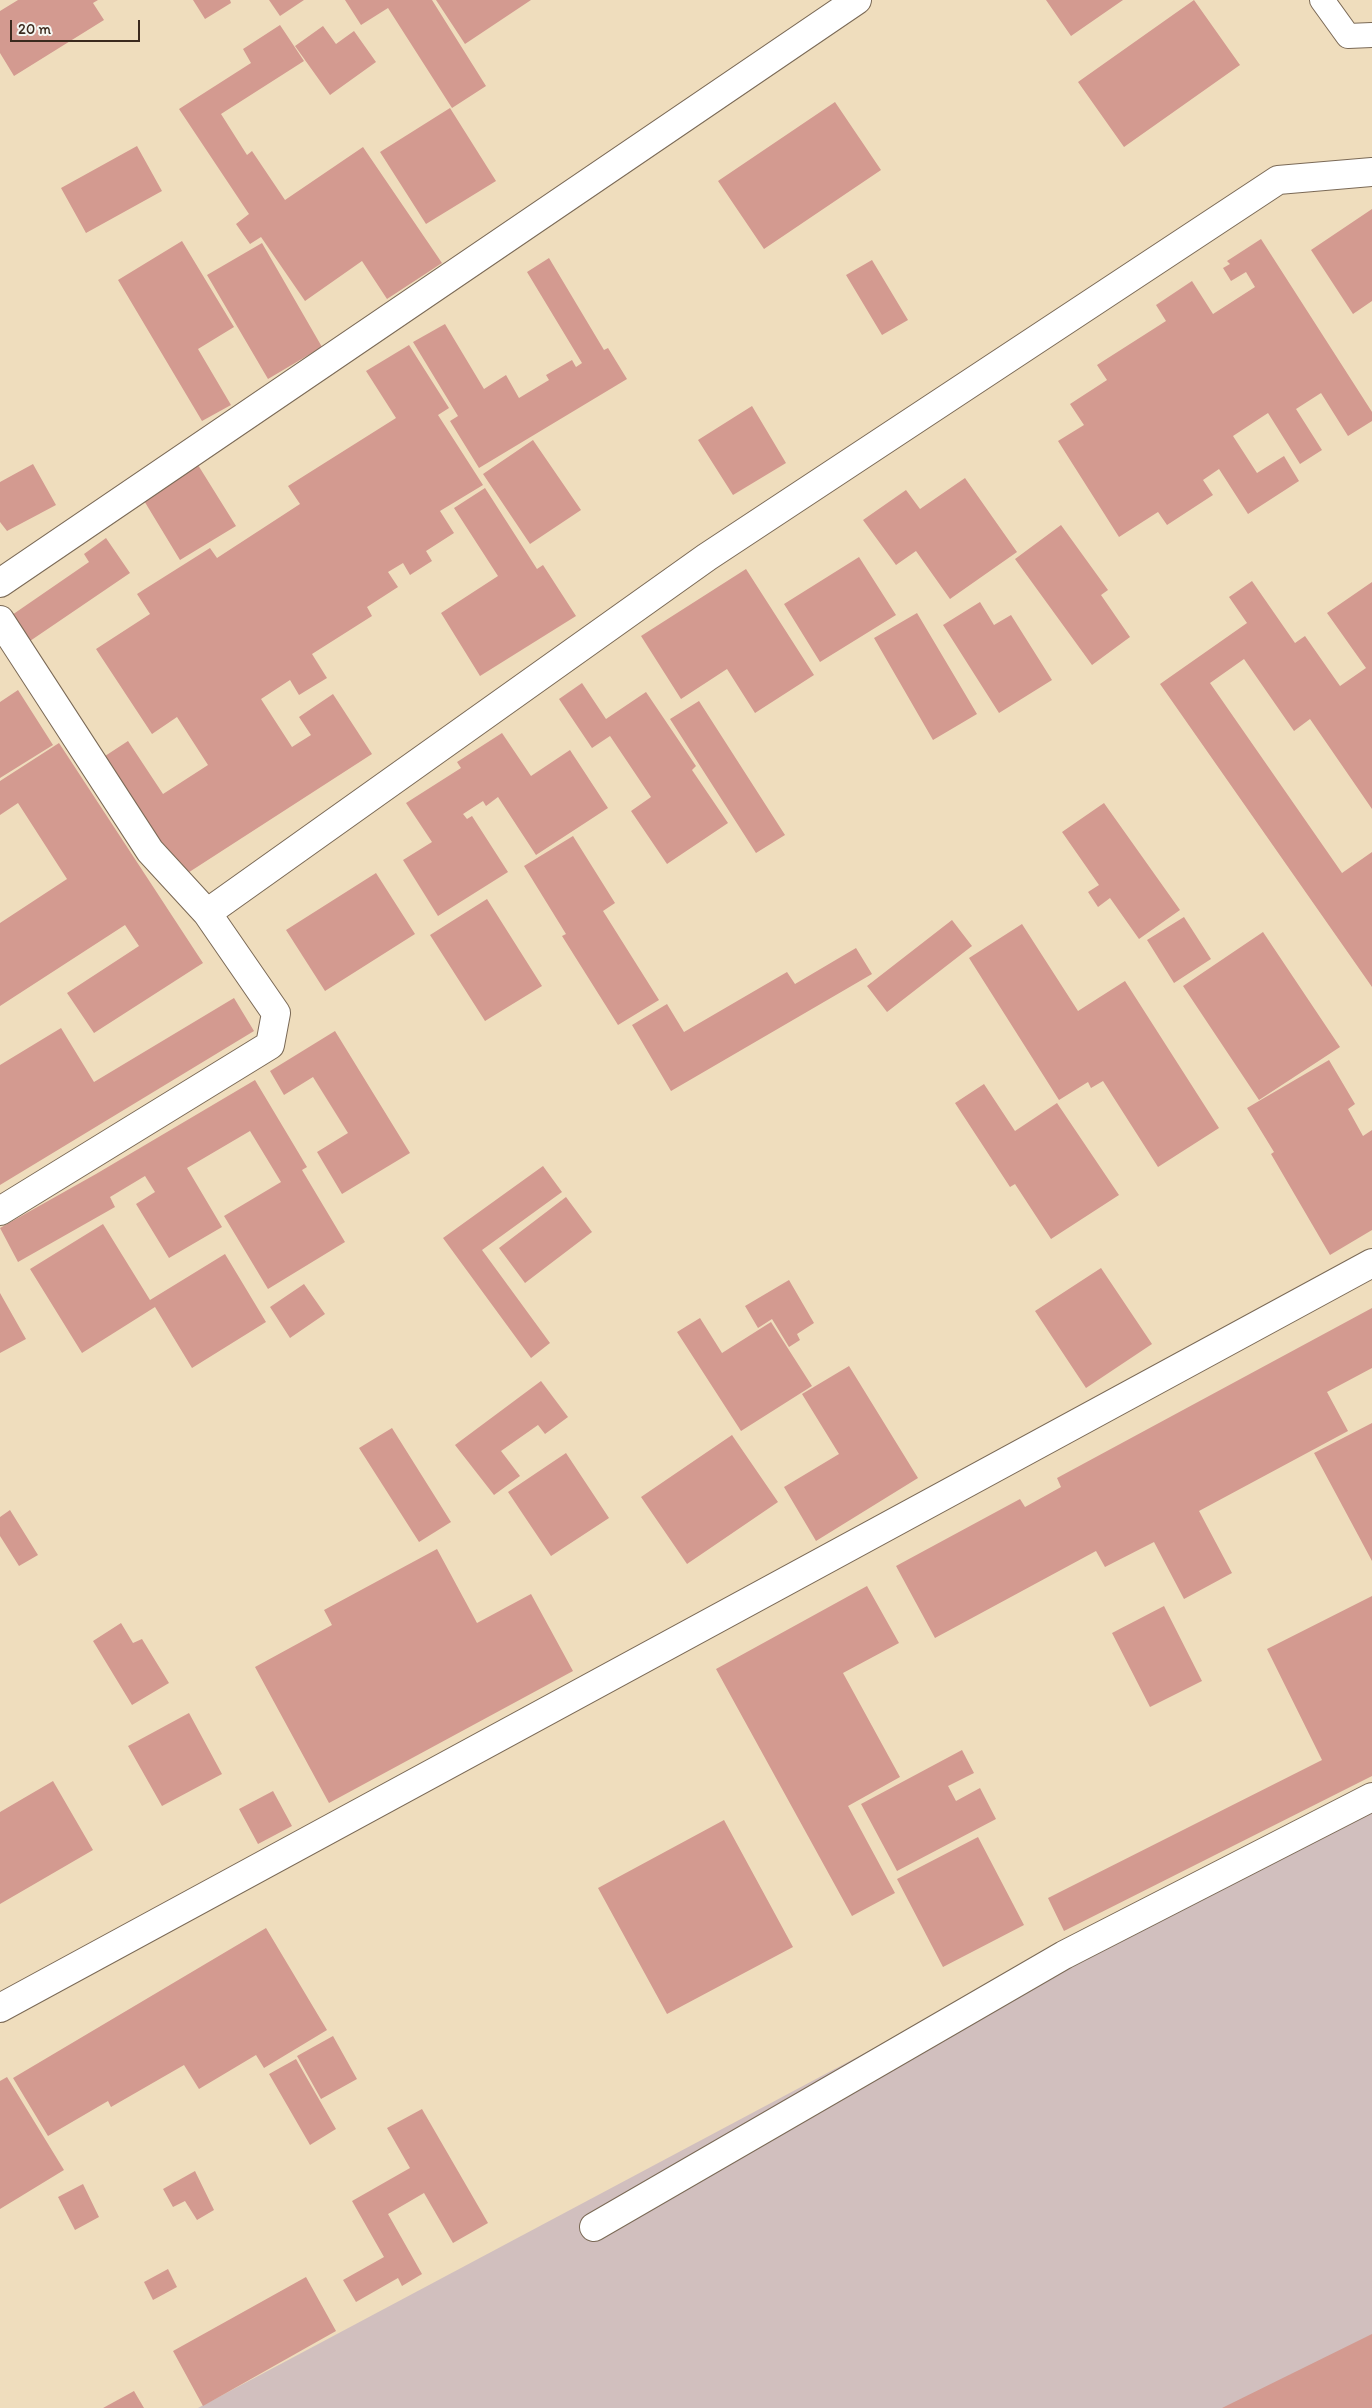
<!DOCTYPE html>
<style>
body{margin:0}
#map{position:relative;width:1372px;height:2408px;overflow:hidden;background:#efddbd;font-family:Itim,sans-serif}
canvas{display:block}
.scale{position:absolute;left:10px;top:20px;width:130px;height:22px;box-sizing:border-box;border:2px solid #3b2a1e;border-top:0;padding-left:6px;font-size:15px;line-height:18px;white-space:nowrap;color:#3b2a1e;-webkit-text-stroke:4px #f6f6f2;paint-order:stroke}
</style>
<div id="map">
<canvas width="1372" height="2408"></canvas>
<div class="scale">20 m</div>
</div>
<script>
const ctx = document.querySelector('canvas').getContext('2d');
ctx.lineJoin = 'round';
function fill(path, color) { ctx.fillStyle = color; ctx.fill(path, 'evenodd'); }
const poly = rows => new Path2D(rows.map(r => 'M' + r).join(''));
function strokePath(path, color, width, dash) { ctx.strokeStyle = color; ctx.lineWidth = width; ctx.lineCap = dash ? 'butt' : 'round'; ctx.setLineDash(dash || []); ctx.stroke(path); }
fill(poly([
 [1372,1783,1372,2408,198,2408]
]), '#d1bfbe');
fill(poly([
 [18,0,98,0,93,3,104,20,14,76,0,53,0,11],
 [193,0,230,0,231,3,205,19],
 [269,0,304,0,280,16],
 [345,0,432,0,486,86,452,108,388,8,361,25],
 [436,0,531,0,465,44],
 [1046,0,1123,0,1071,36],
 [1194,0,1240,65,1124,147,1078,82],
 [280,25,304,61,221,114,247,155,252,151,285,200,363,147,442,263,387,299,362,261,305,301,261,237,250,244,236,224,249,214,179,109,251,63,243,49],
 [323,26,336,44,354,31,376,62,330,95,295,46],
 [835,102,881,170,764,249,718,181],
 [450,108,496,181,426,224,380,152],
 [137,146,162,191,86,233,61,188],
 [1372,209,1372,301,1353,314,1311,250],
 [1261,239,1372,412,1372,421,1348,436,1321,393,1296,409,1322,450,1300,464,1268,413,1233,436,1257,473,1284,456,1299,481,1248,514,1219,469,1203,480,1213,495,1167,525,1158,512,1119,537,1058,441,1084,425,1070,404,1107,380,1097,365,1166,321,1156,305,1192,281,1213,314,1255,287,1246,272,1231,281,1223,268,1230,264,1227,261],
 [182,241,234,327,198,349,231,405,202,421,118,280],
 [262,243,322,347,268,379,207,275],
 [549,258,604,350,608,348,627,379,479,468,450,421,458,416,413,342,445,324,484,389,506,375,519,398,549,380,546,375,572,360,576,367,582,363,527,272],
 [872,260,908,320,882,335,846,275],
 [409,345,449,408,438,415,483,485,440,511,454,533,426,551,432,561,410,575,403,563,388,572,398,587,367,607,372,616,312,654,327,678,299,695,290,680,261,699,292,747,311,735,299,717,333,694,372,754,180,878,102,758,128,741,163,794,208,765,177,717,152,734,96,649,150,614,137,594,210,548,217,558,300,504,288,486,396,418,366,371],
 [752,406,786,463,733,495,698,440],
 [533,440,581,510,530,544,483,474],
 [33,464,56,505,7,531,0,522,0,482],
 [198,465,236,526,180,560,143,499],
 [965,478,1017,552,950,599,916,551,896,565,863,520,906,490,920,509],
 [485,488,537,569,543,565,576,616,480,676,441,613,498,576,454,508],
 [1061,525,1108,590,1101,595,1130,637,1092,665,1015,559],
 [106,538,130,573,30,641,12,615,89,562,84,554],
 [859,557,896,615,820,662,784,604],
 [746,569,814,675,755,713,727,669,681,699,641,636],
 [1252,581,1295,643,1305,636,1340,686,1366,668,1327,613,1372,582,1372,809,1310,719,1294,731,1244,659,1210,683,1342,873,1372,852,1372,987,1160,684,1247,623,1229,597],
 [980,602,994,625,1011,615,1052,680,999,713,943,625],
 [917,613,977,714,933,740,874,638],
 [582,683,606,719,646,692,696,766,692,770,728,823,667,864,631,811,651,797,610,736,592,748,559,699],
 [18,690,53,745,0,778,0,702],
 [699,701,785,835,756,853,670,719],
 [502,733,531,776,570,750,608,808,536,855,498,797,486,806,483,801,463,814,467,819,472,816,508,872,438,916,403,860,432,842,406,803,461,768,457,762],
 [59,743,203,963,94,1033,67,993,139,946,125,925,0,1006,0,923,67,879,18,803,0,815,0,781],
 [1104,803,1180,910,1139,939,1110,898,1098,907,1088,892,1099,885,1062,832],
 [573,836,615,903,603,911,659,1000,618,1025,562,936,566,934,524,866],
 [376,873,415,934,325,991,286,930],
 [487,899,542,986,485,1021,430,935],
 [1184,917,1211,959,1174,983,1147,940],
 [952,920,972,946,887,1012,867,986],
 [1022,924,1078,1011,1125,981,1219,1128,1158,1167,1103,1081,1091,1088,1088,1082,1059,1100,969,958],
 [1263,932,1340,1047,1259,1100,1183,986],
 [856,948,872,974,671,1091,632,1025,667,1004,684,1032,787,972,795,984],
 [234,998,254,1031,0,1185,0,1065,61,1028,94,1082],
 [335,1031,410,1153,342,1194,317,1152,348,1133,313,1077,284,1095,270,1071],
 [1329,1060,1355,1104,1348,1109,1363,1136,1372,1130,1372,1230,1330,1255,1271,1154,1274,1152,1247,1108],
 [255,1080,307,1167,302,1170,345,1242,268,1289,224,1216,281,1182,250,1131,187,1168,222,1227,169,1258,136,1204,155,1192,145,1176,110,1197,115,1207,18,1262,0,1228,96,1174],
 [984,1084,1015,1131,1057,1103,1119,1195,1051,1239,1015,1184,1010,1187,955,1103],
 [543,1166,562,1192,482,1250,550,1343,531,1358,443,1238],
 [566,1197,592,1232,525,1283,499,1248],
 [103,1224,150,1300,225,1254,266,1322,192,1368,155,1307,82,1353,30,1269],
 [1101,1268,1152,1344,1086,1388,1035,1311],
 [789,1280,814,1323,797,1334,800,1340,789,1347,772,1319,758,1328,745,1306],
 [304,1284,325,1314,290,1338,270,1307],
 [0,1293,26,1339,0,1353],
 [1372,1308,1372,1368,1327,1392,1348,1431,1199,1511,1232,1573,1184,1599,1154,1542,1105,1567,1096,1551,935,1638,896,1566,1020,1499,1025,1507,1061,1487,1057,1478],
 [700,1318,722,1353,771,1322,812,1386,741,1431,677,1332],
 [849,1366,918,1478,816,1541,784,1487,839,1454,802,1394],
 [541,1381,568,1417,545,1434,538,1425,501,1451,520,1476,494,1495,455,1445],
 [1372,1423,1372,1561,1314,1453],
 [392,1428,451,1522,419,1542,359,1448],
 [732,1435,778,1502,687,1564,641,1497],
 [566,1453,609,1518,551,1556,508,1492],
 [10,1510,38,1555,19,1566,0,1536,0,1517],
 [437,1549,477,1623,531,1594,573,1671,329,1803,255,1667,332,1625,324,1610],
 [867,1586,899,1643,843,1673,900,1777,848,1806,895,1893,852,1916,716,1669],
 [1372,1596,1372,1776,1064,1931,1048,1898,1322,1760,1267,1649],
 [1164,1606,1202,1681,1150,1707,1112,1633],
 [121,1623,133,1643,142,1639,169,1683,132,1705,93,1641],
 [189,1713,222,1774,162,1806,128,1746],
 [962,1750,974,1773,948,1786,956,1801,980,1788,996,1819,897,1871,861,1804],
 [53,1781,93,1850,0,1904,0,1812],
 [273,1791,292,1826,258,1844,239,1809],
 [724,1820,793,1947,667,2014,598,1888],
 [978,1837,1024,1925,943,1967,897,1879],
 [266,1928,327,2030,264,2068,256,2055,199,2089,184,2065,111,2107,108,2101,48,2136,13,2078],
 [333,2036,357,2079,321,2099,297,2056],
 [296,2059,336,2129,310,2145,269,2074],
 [7,2077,64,2170,0,2209,0,2081],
 [422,2109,488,2223,453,2243,424,2193,388,2214,422,2274,402,2286,398,2278,356,2302,343,2280,384,2257,352,2201,410,2168,387,2128],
 [195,2171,214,2210,197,2220,185,2201,173,2207,163,2189],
 [83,2184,99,2217,75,2230,58,2197],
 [168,2269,177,2287,153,2300,144,2282],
 [306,2277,336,2331,203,2406,173,2351],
 [1372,2334,1372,2408,1222,2408],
 [134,2391,144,2408,103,2408]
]), '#d39a90');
const service = poly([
 [1322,0,1348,36,1372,35]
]);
const minor = poly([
 [0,583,857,0],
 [0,620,150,851,207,913],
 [0,1211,270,1045,276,1013,207,913,707,557,1278,180,1372,172],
 [0,2008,1372,1263],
 [594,2227,1064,1955,1372,1797]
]);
strokePath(service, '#7a6956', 26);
strokePath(minor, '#7a6956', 30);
strokePath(service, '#fff', 24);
strokePath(minor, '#fff', 28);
</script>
